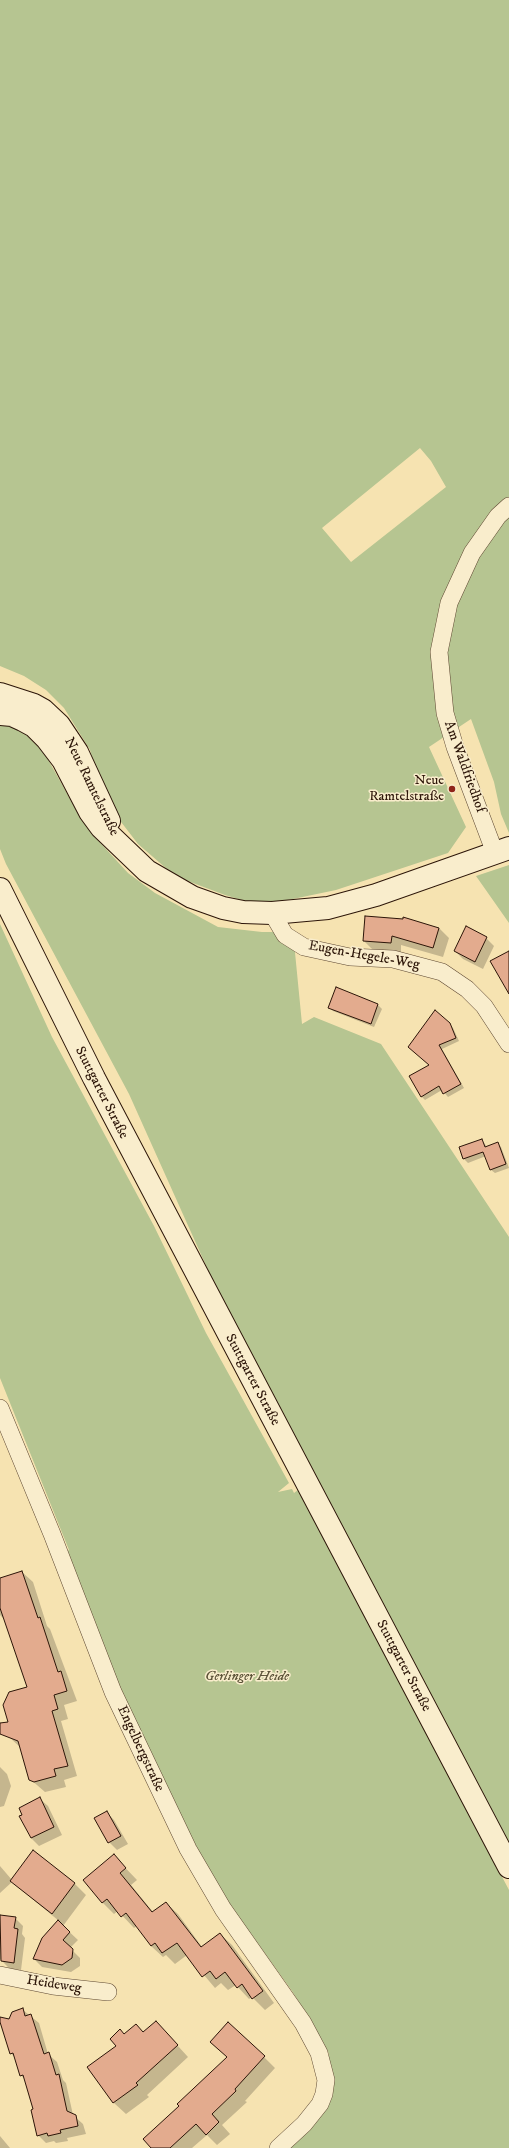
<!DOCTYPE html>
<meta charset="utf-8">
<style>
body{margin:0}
canvas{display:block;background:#f6e3b1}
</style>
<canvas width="509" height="2148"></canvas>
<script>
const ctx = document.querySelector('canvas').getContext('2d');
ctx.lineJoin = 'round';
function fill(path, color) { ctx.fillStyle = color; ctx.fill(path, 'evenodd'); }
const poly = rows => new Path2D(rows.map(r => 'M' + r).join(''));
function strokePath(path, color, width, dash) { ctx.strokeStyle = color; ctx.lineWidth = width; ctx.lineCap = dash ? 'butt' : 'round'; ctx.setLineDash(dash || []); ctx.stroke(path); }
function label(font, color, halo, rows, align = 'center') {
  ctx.font = font + ' "IM FELL DW Pica",serif'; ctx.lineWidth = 3; ctx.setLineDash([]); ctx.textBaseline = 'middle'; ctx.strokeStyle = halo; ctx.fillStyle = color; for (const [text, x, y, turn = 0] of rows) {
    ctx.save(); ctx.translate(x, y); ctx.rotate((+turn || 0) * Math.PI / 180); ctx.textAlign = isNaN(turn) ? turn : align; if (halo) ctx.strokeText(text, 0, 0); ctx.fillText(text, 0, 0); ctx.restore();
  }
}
fill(poly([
 [0,0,509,0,509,833,501,814,494,782,471,719,429,747,466,827,448,853,336,890,288,900,268,902,245,901,225,895,185,880,167,869,138,844,118,818,99,784,90,750,64,708,46,690,24,676,0,666],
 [420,448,431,461,446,487,351,562,322,528],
 [0,725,10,726,32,738,45,754,74,806,95,837,128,873,155,893,218,927,262,932,293,932,302,1024,314,1017,381,1044,509,1237,509,1844,256,1377,129,1094,6,864,0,849],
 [509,865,509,923,476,876],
 [0,924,52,1037,154,1226,206,1333,289,1483,278,1492,292,1489,294,1493,298,1490,509,1890,509,2148,281,2148,329,2090,329,2054,317,2031,292,1991,251,1934,223,1909,188,1849,63,1552,69,1550,0,1378]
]), '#b6c591');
fill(poly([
 [366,917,439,928,449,938,443,957,401,945,401,952,374,951,364,941],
 [486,938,494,946,483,969,463,959,455,951],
 [336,989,378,1005,382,1009,374,1027,333,1011,329,1007],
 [449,1023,453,1028,459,1041,442,1049,464,1088,448,1097,442,1090,425,1100,421,1096,430,1065,413,1050],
 [482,1140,487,1147,497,1143,501,1147,509,1168,495,1173,491,1170,486,1156,468,1163,464,1159,460,1148],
 [22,1572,33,1582,47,1626,50,1629,77,1701,64,1705,68,1719,61,1721,77,1776,64,1780,66,1787,45,1792,30,1779,32,1752,20,1747,9,1737,9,1725,28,1688,5,1620,0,1615,0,1579],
 [0,1767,7,1774,11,1786,4,1806,0,1807],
 [40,1799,48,1806,62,1835,39,1846,31,1838],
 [106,1812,114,1820,128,1844,117,1850,109,1842],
 [34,1852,75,1884,86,1895,63,1926,78,1940,70,1948,80,1958,80,1966,71,1972,42,1967,34,1959,42,1939,59,1921,12,1882,0,1893,0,1866,12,1880],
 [114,1856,137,1880,131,1885,153,1912,166,1903,178,1914,202,1947,220,1934,232,1945,274,2003,265,2010,252,1997,249,1999,236,1985,228,1990,221,1983,215,1988,187,1955,175,1964,166,1955,163,1957,151,1946,137,1926,134,1928,118,1911,114,1914,102,1902],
 [0,1916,15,1918,23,1926,22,1934,25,1938,21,1970,10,1969,0,1959],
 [23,2010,39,2023,48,2054,57,2062,63,2080,66,2083,73,2115,83,2124,86,2134,67,2138,68,2141,56,2143,54,2141,46,2143,38,2135,35,2110,25,2080,21,2075,15,2058,11,2053,0,2019,10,2020],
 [143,2033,167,2034,188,2057,147,2095,149,2097,126,2114,114,2103,89,2068,118,2046,124,2035],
 [228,2057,264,2057,275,2068,245,2101,247,2102,222,2125,230,2134,217,2145,207,2135,192,2148,153,2148,180,2106],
 [0,2136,10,2148,0,2148]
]), '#0003');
const building = poly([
 [365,916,403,919,403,917,439,928,433,948,392,936,391,943,363,941,365,916],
 [466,926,487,937,475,962,454,951,466,926],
 [509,951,509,994,490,961,509,951],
 [336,987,378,1004,371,1024,328,1008,336,987],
 [435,1010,450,1023,456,1038,439,1045,461,1084,443,1094,439,1086,421,1097,409,1076,429,1065,408,1047,435,1010],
 [482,1139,485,1147,498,1142,506,1164,490,1170,483,1152,463,1159,459,1147,482,1139],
 [22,1571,38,1618,40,1617,58,1672,61,1671,67,1691,54,1695,58,1709,52,1711,68,1766,54,1769,56,1776,34,1782,29,1780,18,1741,0,1734,0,1723,8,1722,3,1705,9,1692,27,1687,0,1608,0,1578,22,1571],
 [40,1797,54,1827,31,1838,19,1816,22,1815,19,1808,40,1797],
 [107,1811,121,1836,108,1843,94,1818,107,1811],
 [33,1850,75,1883,52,1914,10,1881,33,1850],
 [114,1854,126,1868,120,1873,152,1912,166,1902,201,1947,220,1933,263,1991,252,1999,242,1984,237,1988,225,1972,216,1979,210,1971,202,1977,177,1943,162,1953,155,1943,151,1946,126,1913,121,1917,107,1899,102,1903,83,1880,114,1854],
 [0,1915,16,1917,14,1928,18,1929,14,1963,1,1961,0,1915],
 [58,1920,70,1932,63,1940,73,1949,72,1958,62,1965,33,1959,42,1938,58,1920],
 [23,2008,25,2016,31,2014,44,2054,49,2052,56,2075,59,2074,67,2111,76,2115,78,2126,60,2130,61,2133,48,2136,47,2133,37,2136,31,2110,33,2109,23,2075,20,2076,13,2053,10,2054,0,2022,0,2017,9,2019,12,2012,23,2008],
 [156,2021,178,2045,136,2083,138,2085,113,2103,87,2067,116,2046,110,2039,120,2029,124,2034,136,2024,143,2032,156,2021],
 [228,2022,265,2056,235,2089,236,2091,212,2114,219,2122,206,2135,196,2124,170,2148,151,2148,143,2139,179,2106,177,2104,227,2057,210,2042,228,2022]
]);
fill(building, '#e3ab8e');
strokePath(building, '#2c1508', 1);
const street = poly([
 [495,853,455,747,445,713,439,652,449,603,472,553,498,516,509,506],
 [272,913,285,935,304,947,350,957,393,959,442,972,467,989,484,1006,509,1044],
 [0,1408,52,1534,113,1692,188,1849,223,1909,303,2023,319,2053,326,2080,324,2094,320,2104,304,2124,278,2148],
 [0,1975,53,1986,108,1992]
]);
const secondary = poly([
 [0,694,34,705,43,710,59,725,77,752,109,821],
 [0,714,12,715,23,720,34,726,47,739,63,760,90,812,101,827,147,871,192,897,223,908,243,912,272,913,328,908,376,895,509,848],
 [0,889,94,1078,509,1867]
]);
strokePath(street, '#5e4832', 18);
strokePath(secondary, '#2c1508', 24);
strokePath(street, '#f9edcc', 17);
strokePath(secondary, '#f9edcc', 22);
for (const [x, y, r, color] of [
 [452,789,4,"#8f2418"]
]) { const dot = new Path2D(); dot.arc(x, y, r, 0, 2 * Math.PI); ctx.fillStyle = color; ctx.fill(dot); strokePath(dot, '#f9edcc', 1.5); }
label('14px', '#2c1508', '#f9edcc', [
 ["Am Waldfriedhof",464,767,70],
 ["Neue Ramtelstraße",91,787,64],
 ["Eugen-Hegele-Weg",364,956,10],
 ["Stuttgarter Straße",101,1093,63],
 ["Stuttgarter Straße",252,1380,62],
 ["Stuttgarter Straße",403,1666,62],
 ["Engelbergstraße",140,1749,65],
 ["Heideweg",54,1985,9]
]);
label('14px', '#2c1508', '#f9edcc', [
 ["Neue",444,781],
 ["Ramtelstraße",444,797]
], 'right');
label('italic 14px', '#5c5338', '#f9edcc', [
 ["Gerlinger Heide",247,1677]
]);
</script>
